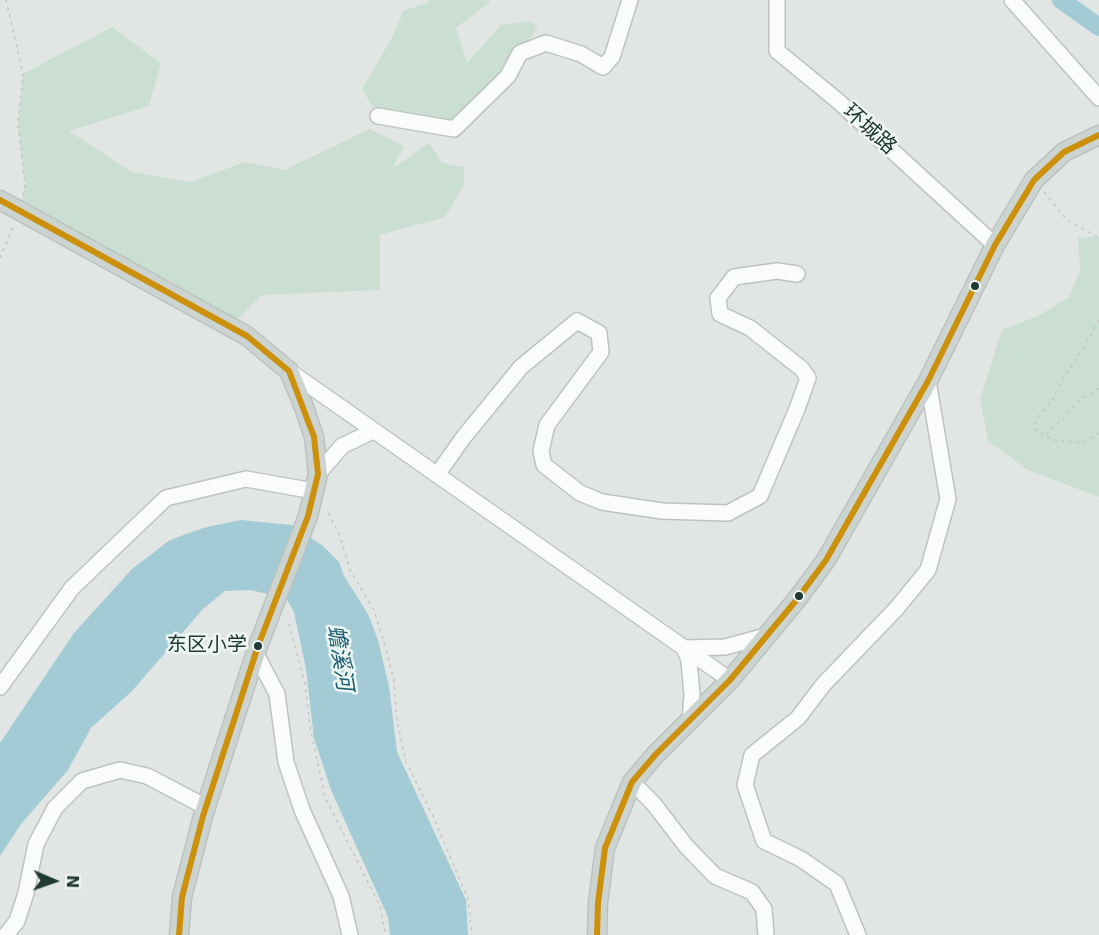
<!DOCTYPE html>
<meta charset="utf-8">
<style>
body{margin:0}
#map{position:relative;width:1099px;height:935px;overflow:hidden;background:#e1e6e4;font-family:"DejaVu Sans",sans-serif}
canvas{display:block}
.north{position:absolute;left:24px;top:851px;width:60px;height:60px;-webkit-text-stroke:4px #eef6f3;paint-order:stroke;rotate:92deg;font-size:16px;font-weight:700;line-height:24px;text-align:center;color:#203933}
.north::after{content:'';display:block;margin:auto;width:21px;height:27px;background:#203933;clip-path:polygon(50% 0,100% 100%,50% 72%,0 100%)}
</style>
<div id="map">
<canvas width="1099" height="935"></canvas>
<div class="north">N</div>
</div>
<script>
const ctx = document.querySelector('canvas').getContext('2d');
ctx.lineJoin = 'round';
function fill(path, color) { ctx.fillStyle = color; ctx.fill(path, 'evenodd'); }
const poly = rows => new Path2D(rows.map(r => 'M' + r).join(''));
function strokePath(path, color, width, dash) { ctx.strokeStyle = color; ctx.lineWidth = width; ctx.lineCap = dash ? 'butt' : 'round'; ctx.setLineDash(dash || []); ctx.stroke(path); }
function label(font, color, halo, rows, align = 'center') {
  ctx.font = font + ' "DejaVu Sans","Noto Sans SC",sans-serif'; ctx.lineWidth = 5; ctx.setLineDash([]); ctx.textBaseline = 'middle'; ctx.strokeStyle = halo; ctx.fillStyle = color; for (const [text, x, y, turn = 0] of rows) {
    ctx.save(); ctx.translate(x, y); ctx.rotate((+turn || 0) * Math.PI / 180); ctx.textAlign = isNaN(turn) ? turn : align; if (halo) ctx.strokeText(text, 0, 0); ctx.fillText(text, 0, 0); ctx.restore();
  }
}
fill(poly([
 [429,0,489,0,489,3,456,28,467,63,501,25,529,21,538,27,520,53,454,129,378,116,362,89,394,34,403,11,427,3],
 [112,27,161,63,149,106,69,131,132,172,190,182,245,162,285,170,369,129,404,146,393,168,429,143,442,163,464,167,464,185,445,217,380,235,380,290,262,295,241,316,225,323,20,209,25,185,18,124,23,74],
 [1099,237,1099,497,1028,470,988,441,980,400,1002,330,1038,316,1069,297,1080,270,1078,238]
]), '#cadfd2');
fill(poly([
 [241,520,291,525,323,546,339,562,344,576,368,614,378,640,389,686,397,752,466,900,468,935,390,935,388,917,331,790,314,738,306,669,294,612,286,598,250,590,225,591,203,609,132,691,91,728,68,770,21,824,0,856,0,743,74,633,132,569,170,540,203,528]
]), '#a2cbd5');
strokePath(poly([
 [1061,0,1099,27]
]), '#a2cbd5', 18);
const minor = poly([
 [777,0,777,51,838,101,995,245],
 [1012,0,1099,98],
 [378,116,454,129,508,76,520,53,546,43,581,54,603,67,612,57,630,0],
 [289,371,730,680],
 [318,474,342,446,373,431],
 [437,475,463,438,521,367,577,321,599,333,601,352,547,425,541,451,544,465,580,493,602,502,662,511,728,513,760,496,797,409,808,378,802,369,750,328,720,314,718,298,734,277,777,271,797,274],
 [256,654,277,694,286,762,302,810,341,896,350,935],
 [0,687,72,588,166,498,246,479,314,491],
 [690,721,692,695,689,660,684,648,725,647,766,636],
 [632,782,653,803,686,846,715,876,752,892,764,909,766,935],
 [6,935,17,921,26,893,36,844,55,808,82,781,120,770,147,776,206,807],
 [858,935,837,884,801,859,764,841,745,785,752,755,798,718,823,685,896,609,928,570,948,499,928,381]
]);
const major = poly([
 [0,200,247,336,289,371,304,407,314,437,318,474,308,516,258,646,203,816,182,897,179,935],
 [597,935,598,903,605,848,632,782,656,754,730,680,798,598,826,560,928,381,995,245,1034,180,1064,152,1099,135]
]);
strokePath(minor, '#bec3c1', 18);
strokePath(major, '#bbc3c1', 21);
strokePath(poly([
 [6,0,23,74,18,124,25,185,23,197],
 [1044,192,1066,219,1099,238],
 [0,258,14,225],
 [1099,320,1078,357,1064,377,1053,399,1036,419,1035,429,1052,440,1084,443,1099,432],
 [1046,434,1066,416,1079,401,1099,388],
 [328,513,340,536,350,570,374,610,388,656,394,682,397,720,406,762,433,816,468,899,472,935],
 [289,624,305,683,310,726,325,797,380,906,386,935]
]), '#bfc7c5', 1.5, [3, 4.5]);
strokePath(minor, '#fafbfb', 15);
strokePath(major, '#ccd4d2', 18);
strokePath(poly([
 [0,200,247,336,289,371,314,437,318,474,308,516,258,646,203,816,182,897,179,935],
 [597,935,598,903,605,848,632,782,656,754,730,680,798,598,826,560,928,381,995,245,1034,180,1064,152,1099,135]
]), '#cc900a', 6);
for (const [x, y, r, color] of [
 [975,286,5,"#203933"],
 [799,596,5,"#203933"],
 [258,646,5,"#203933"]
]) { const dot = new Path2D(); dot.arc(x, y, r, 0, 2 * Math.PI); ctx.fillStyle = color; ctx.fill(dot); strokePath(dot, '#eef6f3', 2); }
label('20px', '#203933', '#eef6f3', [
 ["东区小学",247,646]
], 'right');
label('21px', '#203933', '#eef6f3', [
 ["环城路",869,130,42]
]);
label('italic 22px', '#1c5f72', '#eef6f3', [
 ["蟾溪河",339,658,81]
]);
</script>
